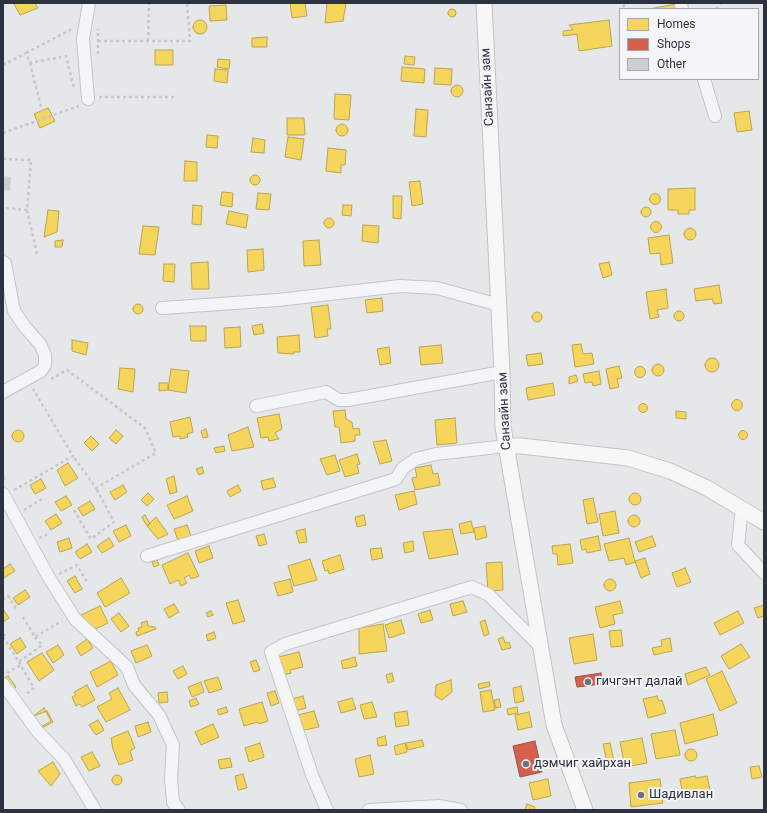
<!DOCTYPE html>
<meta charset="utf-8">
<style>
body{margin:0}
#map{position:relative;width:767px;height:813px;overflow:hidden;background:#e5e7e9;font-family:Roboto,sans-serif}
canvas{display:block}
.frame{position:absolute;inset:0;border:4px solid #2d3241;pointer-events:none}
.legend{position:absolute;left:619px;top:8px;width:140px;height:72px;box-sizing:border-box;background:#f3f5f8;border:1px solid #a4a7af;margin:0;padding:5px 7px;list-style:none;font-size:12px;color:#2d3241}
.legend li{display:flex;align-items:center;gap:8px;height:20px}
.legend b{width:20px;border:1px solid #a4a7af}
</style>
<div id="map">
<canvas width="767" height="813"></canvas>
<div class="frame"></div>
<ul class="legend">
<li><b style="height:11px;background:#f6d55c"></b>Homes</li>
<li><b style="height:11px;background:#d6604d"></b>Shops</li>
<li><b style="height:11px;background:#cdcfd1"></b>Other</li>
</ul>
</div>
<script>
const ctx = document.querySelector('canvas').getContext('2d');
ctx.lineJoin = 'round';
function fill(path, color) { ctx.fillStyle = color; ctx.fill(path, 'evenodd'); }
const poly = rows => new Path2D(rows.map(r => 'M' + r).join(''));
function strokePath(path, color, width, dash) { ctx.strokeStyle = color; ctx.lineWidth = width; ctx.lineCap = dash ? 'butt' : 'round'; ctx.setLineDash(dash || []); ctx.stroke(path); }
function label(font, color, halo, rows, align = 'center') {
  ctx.font = font + ' Roboto,sans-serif'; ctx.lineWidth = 4; ctx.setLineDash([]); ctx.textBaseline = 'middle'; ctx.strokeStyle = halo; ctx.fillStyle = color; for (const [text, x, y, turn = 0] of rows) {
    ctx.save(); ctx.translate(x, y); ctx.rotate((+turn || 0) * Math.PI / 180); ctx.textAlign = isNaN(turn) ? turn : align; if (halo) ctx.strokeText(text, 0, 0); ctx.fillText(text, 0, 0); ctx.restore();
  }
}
const homes = poly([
 [16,3,35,3,38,8,20,15,14,4,16,3],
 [290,3,305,3,307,16,292,18,290,3],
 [327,3,346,3,343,21,325,23,327,3],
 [676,4,677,9,649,9,676,4],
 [226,5,227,20,210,21,209,6,226,5],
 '448 13a4 4 0 1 1 8 0a4 4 0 1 1-8 0Z',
 [609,20,612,46,579,51,577,34,563,36,563,31,573,30,569,25,609,20],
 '193 27a7 7 0 1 1 14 0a7 7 0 1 1-14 0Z',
 [267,37,267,47,252,47,252,38,267,37],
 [155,50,173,50,173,65,155,65,155,50],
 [405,56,415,57,414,65,404,64,405,56],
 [218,59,230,60,229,69,217,67,218,59],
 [402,67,425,69,424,83,401,81,402,67],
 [435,68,452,69,451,85,434,84,435,68],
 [215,69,228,70,227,83,214,81,215,69],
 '451 91a6 6 0 1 1 12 0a6 6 0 1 1-12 0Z',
 [335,94,351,95,349,120,334,119,335,94],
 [48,108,55,121,40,128,34,114,48,108],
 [416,109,428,110,426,137,414,136,416,109],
 [749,111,752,130,737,132,734,113,749,111],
 [287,118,304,118,305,135,287,135,287,118],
 '336 130a6 6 0 1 1 12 0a6 6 0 1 1-12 0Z',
 [207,135,218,136,217,148,206,147,207,135],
 [288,137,304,139,301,160,285,157,288,137],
 [253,138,265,140,264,153,251,152,253,138],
 [328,148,346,150,345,165,341,165,341,173,326,171,328,148],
 [185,161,197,162,197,181,184,181,185,161],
 '250 180a5 5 0 1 1 10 0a5 5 0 1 1-10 0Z',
 [420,181,423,204,412,206,409,182,420,181],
 [695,188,695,210,689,210,689,214,678,214,678,210,668,210,668,189,695,188],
 [222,192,233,193,232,207,220,205,222,192],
 [258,193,271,194,269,210,256,209,258,193],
 '649.5 199a5.5 5.5 0 1 1 11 0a5.5 5.5 0 1 1-11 0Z',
 [393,196,402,196,401,219,393,218,393,196],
 [193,205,202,206,201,225,192,224,193,205],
 [343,205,352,205,351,216,342,215,343,205],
 '641 212a5 5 0 1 1 10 0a5 5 0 1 1-10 0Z',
 [48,210,59,211,57,232,44,237,48,210],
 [229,211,248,215,246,228,226,224,229,211],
 '324 223a5 5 0 1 1 10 0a5 5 0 1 1-10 0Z',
 '650.5 227a5.5 5.5 0 1 1 11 0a5.5 5.5 0 1 1-11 0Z',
 [363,225,379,226,378,243,362,241,363,225],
 [143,226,159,227,155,255,139,254,143,226],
 '684 234a6 6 0 1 1 12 0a6 6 0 1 1-12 0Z',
 [669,235,673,263,661,265,660,253,650,254,648,238,669,235],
 [63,240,62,247,55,247,55,241,63,240],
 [319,240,321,265,304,266,303,241,319,240],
 [263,249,264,270,248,272,247,250,263,249],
 [208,262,209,289,192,289,191,263,208,262],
 [609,262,612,275,603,278,599,264,609,262],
 [164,264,175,264,174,282,163,281,164,264],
 [719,285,722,303,714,304,712,299,696,301,694,289,719,285],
 [666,289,668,308,657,310,659,317,650,319,646,292,666,289],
 [382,298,383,311,367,313,365,300,382,298],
 '133 309a5 5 0 1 1 10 0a5 5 0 1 1-10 0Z',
 [328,305,331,329,327,329,328,336,315,338,311,307,328,305],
 '674 316a5 5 0 1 1 10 0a5 5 0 1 1-10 0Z',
 '532 317a5 5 0 1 1 10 0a5 5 0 1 1-10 0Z',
 [262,324,264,333,254,335,252,326,262,324],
 [190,326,206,326,206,341,191,341,190,326],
 [240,327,241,347,225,348,224,328,240,327],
 [299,335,300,352,293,352,294,354,278,353,277,337,299,335],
 [72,340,88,343,86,355,72,351,72,340],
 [581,344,583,354,592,353,594,364,575,367,572,345,581,344],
 [441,345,443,363,421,365,419,347,441,345],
 [389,347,391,363,380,365,377,349,389,347],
 [541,353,543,364,528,366,526,355,541,353],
 '705 365a7 7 0 1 1 14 0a7 7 0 1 1-14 0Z',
 '652 370a6 6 0 1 1 12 0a6 6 0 1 1-12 0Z',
 [619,366,622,378,617,379,619,387,610,389,606,369,619,366],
 '634.5 372a5.5 5.5 0 1 1 11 0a5.5 5.5 0 1 1-11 0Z',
 [120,368,135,369,133,392,118,389,120,368],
 [171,369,189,371,186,393,168,390,171,369],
 [599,371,601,384,593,386,592,382,585,383,583,374,599,371],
 [576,375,578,381,569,384,569,377,576,375],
 [159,383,168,383,168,390,159,391,159,383],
 [553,383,555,395,528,400,526,388,553,383],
 '731.5 405a5.5 5.5 0 1 1 11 0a5.5 5.5 0 1 1-11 0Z',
 '638.5 408a4.5 4.5 0 1 1 9 0a4.5 4.5 0 1 1-9 0Z',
 [345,410,346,419,352,422,353,429,359,428,360,435,355,435,355,441,341,443,339,427,335,427,333,411,345,410],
 [676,411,686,412,686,419,676,418,676,411],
 [279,414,282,429,275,433,279,439,269,441,268,437,261,438,257,418,279,414],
 [190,417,193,432,187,434,188,437,180,439,180,436,173,437,170,422,190,417],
 [455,418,457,443,437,445,435,420,455,418],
 [248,427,254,447,232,451,228,435,248,427],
 [206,429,208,437,203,438,201,431,206,429],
 [116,430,123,436,116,444,109,438,116,430],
 '12 436a6 6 0 1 1 12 0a6 6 0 1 1-12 0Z',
 '738.5 435a4.5 4.5 0 1 1 9 0a4.5 4.5 0 1 1-9 0Z',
 [91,436,99,444,92,451,84,443,91,436],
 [386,440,392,461,380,464,373,442,386,440],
 [224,446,225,451,216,453,214,448,224,446],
 [357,454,360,464,357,465,359,473,345,477,339,460,357,454],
 [335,455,340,471,327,475,320,459,335,455],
 [68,463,78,478,65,486,57,470,68,463],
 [431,465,433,474,438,473,440,485,415,490,412,478,417,477,415,468,431,465],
 [202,467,204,473,199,475,196,469,202,467],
 [174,476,177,492,170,494,166,479,174,476],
 [273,478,276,487,263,490,261,481,273,478],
 [41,479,46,488,35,494,30,485,41,479],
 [123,485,127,492,115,500,110,492,123,485],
 [238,485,241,491,230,497,227,491,238,485],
 [414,491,417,504,399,510,395,495,414,491],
 '629 499a6 6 0 1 1 12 0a6 6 0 1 1-12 0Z',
 [148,493,154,499,147,506,141,500,148,493],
 [66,496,72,505,61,511,55,502,66,496],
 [187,496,193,511,174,519,167,505,187,496],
 [593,498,598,522,587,524,583,500,593,498],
 [90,501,95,509,83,516,78,508,90,501],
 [615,511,619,533,603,536,599,514,615,511],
 [56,514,62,523,51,530,45,521,56,514],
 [145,515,150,524,147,526,142,517,145,515],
 [364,515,366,525,357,527,355,517,364,515],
 '628 521a6 6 0 1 1 12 0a6 6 0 1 1-12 0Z',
 [156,517,168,534,158,539,147,526,156,517],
 [471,521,474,532,461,534,459,524,471,521],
 [126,525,131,536,119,542,113,531,126,525],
 [187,525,192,539,179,543,174,529,187,525],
 [485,526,487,537,476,540,474,528,485,526],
 [305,529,307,542,299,543,296,531,305,529],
 [452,529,458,554,429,559,423,532,452,529],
 [264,534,267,544,259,546,256,536,264,534],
 [598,536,601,550,587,553,586,549,582,550,580,540,598,536],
 [652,536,656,546,639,552,635,542,652,536],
 [69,538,72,548,60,552,57,542,69,538],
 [109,538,114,546,102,553,97,546,109,538],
 [629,538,635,562,626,565,624,558,609,561,604,544,629,538],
 [413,541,414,551,405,553,403,543,413,541],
 [87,544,92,552,80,559,75,552,87,544],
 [570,544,573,563,558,565,557,554,553,554,552,546,570,544],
 [209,546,213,558,199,563,195,551,209,546],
 [381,548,383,558,372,560,370,549,381,548],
 [188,553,199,576,191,579,189,575,184,578,187,583,181,586,178,580,170,584,162,565,188,553],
 [340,555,344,569,329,574,328,570,325,571,322,561,340,555],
 [645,558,650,574,641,578,635,561,645,558],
 [310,559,317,580,294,586,288,566,310,559],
 [157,560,159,565,154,567,152,562,157,560],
 [502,562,503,590,488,591,486,563,502,562],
 [10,564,15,571,4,578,3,569,10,564],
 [685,568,691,582,677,587,672,573,685,568],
 [75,576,82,589,75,593,67,581,75,576],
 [121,578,130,593,105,607,97,593,121,578],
 [290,579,293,592,278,596,274,583,290,579],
 '604 585a6 6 0 1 1 12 0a6 6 0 1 1-12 0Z',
 [25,590,30,597,18,605,13,598,25,590],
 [238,600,245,621,233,624,226,603,238,600],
 [463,601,467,612,453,616,450,604,463,601],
 [620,601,623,613,613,615,615,624,600,628,595,607,620,601],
 [174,604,179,612,169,618,164,609,174,604],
 [764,605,764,616,758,618,754,608,764,605],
 [100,606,108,623,89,632,81,615,100,606],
 [3,609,9,618,3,622,3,609],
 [430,610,433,620,421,623,418,614,430,610],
 [211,611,213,615,208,617,206,613,211,611],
 [738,611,744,623,720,635,714,623,738,611],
 [119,613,129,626,121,632,111,619,119,613],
 [401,620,405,633,389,638,385,625,401,620],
 [485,620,489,634,484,636,480,622,485,620],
 [147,621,148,626,155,627,156,629,137,636,136,632,139,631,138,628,142,627,141,623,147,621],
 [383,624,387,651,359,654,359,628,383,624],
 [621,630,623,646,611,647,609,631,621,630],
 [214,632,216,638,208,641,206,635,214,632],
 [593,634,597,660,574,664,569,638,593,634],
 [503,637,505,643,509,642,511,648,502,650,498,639,503,637],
 [20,638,26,647,17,654,10,644,20,638],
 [670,638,672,651,654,655,652,648,662,646,661,640,670,638],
 [87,639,93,648,81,656,76,647,87,639],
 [741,644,750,657,729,669,721,656,741,644],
 [58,645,64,655,53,663,46,652,58,645],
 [147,645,152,656,136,663,131,651,147,645],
 [299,652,303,667,290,670,291,673,283,675,278,657,299,652],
 [42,653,54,670,39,681,27,662,42,653],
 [355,657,357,666,343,669,341,661,355,657],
 [256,660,260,670,254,672,250,662,256,660],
 [111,661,118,675,97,687,90,672,111,661],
 [183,666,187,674,178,679,173,671,183,666],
 [706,667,710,675,688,685,685,674,706,667],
 [722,671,737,703,720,711,706,679,722,671],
 [392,673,394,681,388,683,386,675,392,673],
 [8,676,16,687,13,690,4,678,8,676],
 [218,677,222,689,209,693,204,681,218,677],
 [451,680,452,692,442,700,435,696,436,685,451,680],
 [201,682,204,692,192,697,188,687,201,682],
 [489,682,490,686,479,689,478,684,489,682],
 [87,685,95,700,82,707,80,704,76,706,72,697,76,695,74,692,87,685],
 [521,686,524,701,515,703,513,688,521,686],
 [118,688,130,710,106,722,97,707,112,699,109,693,118,688],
 [491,690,495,710,483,712,480,692,491,690],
 [275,691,279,703,271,706,267,693,275,691],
 [167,692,168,702,159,703,158,693,167,692],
 [303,696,306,708,295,711,292,699,303,696],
 [657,696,659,701,662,700,666,713,648,718,643,699,657,696],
 [196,698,199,704,191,707,189,701,196,698],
 [352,698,356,709,341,713,338,702,352,698],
 [499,699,501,707,496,708,494,700,499,699],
 [262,702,268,721,259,724,258,722,244,726,239,709,262,702],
 [372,702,377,717,364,719,360,705,372,702],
 [226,707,228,712,219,715,217,710,226,707],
 [517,707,518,713,508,715,507,709,517,707],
 [44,708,51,721,39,728,32,717,44,708],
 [47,711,53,722,38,730,31,717,47,711],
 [314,711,319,727,299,731,294,716,314,711],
 [407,711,409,725,396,727,394,713,407,711],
 [529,712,532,727,518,730,515,715,529,712],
 [713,714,718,735,685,744,680,723,713,714],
 [98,720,104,730,96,735,89,725,98,720],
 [148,722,151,732,138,737,135,726,148,722],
 [213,724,219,737,201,745,195,732,213,724],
 [675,730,680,755,656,759,651,734,675,730],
 [128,731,135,748,130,751,133,760,119,765,113,749,111,738,128,731],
 [385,736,387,745,378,746,377,738,385,736],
 [642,738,647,763,625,767,620,742,642,738],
 [422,740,424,746,408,750,406,743,422,740],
 [260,743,264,757,249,762,245,748,260,743],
 [405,743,407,752,396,755,394,746,405,743],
 [610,743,615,766,608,767,603,744,610,743],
 '685 755a6 6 0 1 1 12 0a6 6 0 1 1-12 0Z',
 [92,752,100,766,89,771,81,757,92,752],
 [370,755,374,774,359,777,355,759,370,755],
 [230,758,232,767,220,769,218,760,230,758],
 [53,762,60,774,51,786,38,771,53,762],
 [759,766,762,777,752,779,750,767,759,766],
 [243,774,247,788,238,790,235,776,243,774],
 '112 780a5 5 0 1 1 10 0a5 5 0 1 1-10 0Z',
 [695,776,696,778,707,776,710,790,683,795,680,779,695,776],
 [548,779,551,796,533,800,529,783,548,779],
 [660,779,663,803,631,807,629,783,660,779],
 [527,804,535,807,534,810,525,810,527,804]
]);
fill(homes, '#f6d55c');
strokePath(homes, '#baa454', 1);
const shops = poly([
 [601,673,602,684,577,687,575,677,601,673],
 [535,741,542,772,520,777,513,746,535,741]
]);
fill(shops, '#d6604d');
strokePath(shops, '#a35249', 1);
fill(poly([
 [3,176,11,177,10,191,3,190]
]), '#cdcfd1');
const minor = poly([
 [681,3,682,9],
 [704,79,715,116],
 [88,99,83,39,89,3],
 [3,262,5,263,14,311,25,327,40,344,45,355,45,365,41,371,3,392],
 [162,308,278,300,400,286,437,288,499,305],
 [256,406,326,392,339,400,348,400,502,372],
 [3,494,48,576,75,619,127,667,134,685,159,715,173,745,171,779,173,802,179,810],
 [742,508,738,545,764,573],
 [147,556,396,479,403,468,416,459,436,454,506,446],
 [3,684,38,732,64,759,95,810],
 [327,810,312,775,271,652,285,644,472,587,489,595,540,646],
 [369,810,439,806,461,810]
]);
const major = poly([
 [484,3,502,372,503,427,554,725,585,810],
 [506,446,521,446,628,458,670,471,707,488,764,522]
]);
strokePath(minor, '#c3c5c7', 14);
strokePath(major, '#c2c3c6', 17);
strokePath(poly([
 [623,7,626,3],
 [716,9,721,3],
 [98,41,190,41,187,3],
 [148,41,149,3],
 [26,53,72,29],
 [98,54,98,29],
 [30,63,44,119],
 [3,65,26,53,30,63,66,56,74,88],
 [99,97,175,97],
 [3,133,79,106],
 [3,159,31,160,27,210,3,208],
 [27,210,37,254],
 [51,379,67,370,145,428,156,453,96,488,73,456],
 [3,477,6,482],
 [14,490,73,456,33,389],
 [24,510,42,499],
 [74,510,91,539,114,522,96,488],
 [39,538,48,534],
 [59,574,77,565,87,582],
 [3,600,8,596,17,610],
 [23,617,35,637,62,621],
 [3,636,8,632],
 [3,637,19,662,42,645,35,637],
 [19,662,34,688,25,695],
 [7,673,21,665]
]), '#c5c7c9', 2.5, [3, 3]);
strokePath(minor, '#f4f5f6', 12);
strokePath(major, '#f7f7f8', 15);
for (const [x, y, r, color] of [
 [588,682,4,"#6d717c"],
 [526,764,4,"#6d717c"],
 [641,795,4,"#6d717c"]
]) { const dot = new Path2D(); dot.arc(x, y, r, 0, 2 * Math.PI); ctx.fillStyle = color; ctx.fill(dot); strokePath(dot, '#f3f5f8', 1.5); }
label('13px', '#2d3241', '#f3f5f8', [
 ["Санзайн зам",488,87,-93],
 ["Санзайн зам",505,411,-93]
]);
label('13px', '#2d3241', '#f3f5f8', [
 ["гичгэнт далай",596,682],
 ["дэмчиг хайрхан",534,764],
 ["Шадивлан",649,795]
], 'left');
</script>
